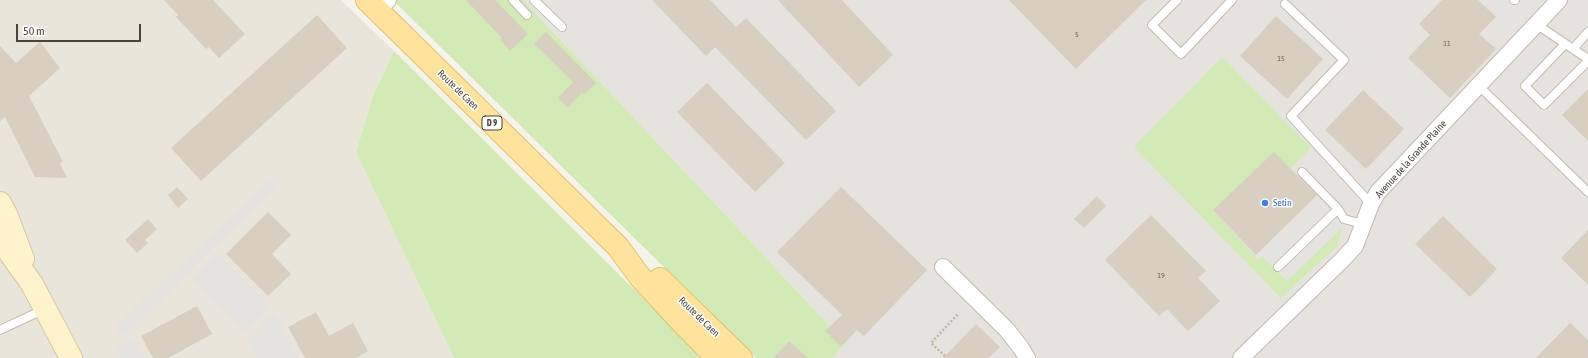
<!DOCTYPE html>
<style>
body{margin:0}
#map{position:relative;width:1588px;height:358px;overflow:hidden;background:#f6f3ec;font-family:"Asap Condensed",sans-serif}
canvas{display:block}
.scale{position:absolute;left:16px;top:24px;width:125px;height:18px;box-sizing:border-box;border:2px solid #4b4439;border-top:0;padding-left:5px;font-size:12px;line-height:14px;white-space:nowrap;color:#4b4439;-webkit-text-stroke:3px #fff;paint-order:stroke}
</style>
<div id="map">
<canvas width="1588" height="358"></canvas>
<div class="scale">50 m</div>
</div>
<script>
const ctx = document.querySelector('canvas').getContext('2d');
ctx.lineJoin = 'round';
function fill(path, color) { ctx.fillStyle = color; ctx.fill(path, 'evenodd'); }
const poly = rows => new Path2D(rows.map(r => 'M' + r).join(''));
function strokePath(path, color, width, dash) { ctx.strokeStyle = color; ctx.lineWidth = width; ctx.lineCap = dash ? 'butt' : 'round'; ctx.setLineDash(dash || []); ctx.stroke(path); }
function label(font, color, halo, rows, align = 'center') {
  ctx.font = font + ' "Asap Condensed",sans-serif'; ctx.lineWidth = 3; ctx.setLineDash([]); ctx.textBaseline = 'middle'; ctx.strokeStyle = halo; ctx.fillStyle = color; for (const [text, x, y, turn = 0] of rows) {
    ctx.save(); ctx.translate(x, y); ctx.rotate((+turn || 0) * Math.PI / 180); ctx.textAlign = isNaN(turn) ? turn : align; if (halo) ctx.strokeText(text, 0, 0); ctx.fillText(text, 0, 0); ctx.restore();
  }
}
fill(poly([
 [0,0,341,0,394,51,373,96,356,152,454,358,0,358]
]), '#eae5da');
fill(poly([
 [523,0,1588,0,1588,358,832,358,846,343]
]), '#e6e2dd');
fill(poly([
 [393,0,523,0,846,343,832,358,756,358],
 [394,51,703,358,454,358,356,152,373,96],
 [1222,57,1311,148,1290,169,1274,152,1213,210,1258,260,1262,256,1287,281,1343,227,1336,247,1281,298,1134,147]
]), '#d2eab5');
fill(poly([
 [1280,0,1314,0,1368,52,1359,61,1339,42,1323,59,1270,11],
 [1487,0,1539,0,1515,27],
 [1308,154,1349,195,1343,227,1287,281,1262,256,1329,190,1301,161],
 [270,178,278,186,123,336,115,328],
 [217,253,271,307,245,332,191,279],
 [927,276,976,323,941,358,840,358],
 [276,313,298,358,257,358,247,338,255,334,263,320],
 [135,337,146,358,120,358,115,347]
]), '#e5e3e0');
fill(poly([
 [164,0,213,0,245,34,219,58,209,47,206,49,176,17,178,15],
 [466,0,495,0,528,34,510,51,500,40,502,38],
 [652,0,710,0,736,27,746,18,836,111,806,140,715,47,706,56],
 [778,0,842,0,893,55,859,87],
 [1009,0,1146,0,1076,69],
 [1442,0,1478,0,1496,17,1479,34,1496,49,1450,98,1408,58,1430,35,1419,24],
 [317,15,347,48,201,181,171,148],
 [1276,16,1323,59,1287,99,1240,56],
 [546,32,596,83,585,94,582,92,568,107,558,98,573,82,534,44],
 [40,42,60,68,29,96,63,162,60,163,67,178,35,177,5,117,0,121,0,46,16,63],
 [707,83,785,163,755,192,677,112],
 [1588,89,1588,141,1562,115],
 [1363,90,1404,129,1366,169,1325,130],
 [1274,152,1317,195,1256,255,1213,210],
 [177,187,188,199,178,208,168,195],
 [841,187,927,270,864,336,857,330,841,347,825,331,842,315,777,252],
 [1097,196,1106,206,1084,228,1074,219],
 [268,212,291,235,272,254,291,274,268,296,226,254],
 [1151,215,1206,271,1198,278,1220,301,1188,331,1167,309,1159,316,1105,260],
 [1443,216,1497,269,1470,297,1415,244],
 [148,219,157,229,145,240,148,243,137,253,125,240],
 [1588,230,1588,285,1561,258],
 [197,306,212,334,168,358,153,358,141,336],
 [316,312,329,336,353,323,368,351,356,358,305,358,288,327],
 [1570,323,1588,340,1588,358,1536,358],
 [976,324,1000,347,989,358,943,358],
 [789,341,808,358,773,358]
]), '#d8cfc1');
const service = poly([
 [513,0,527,15],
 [534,0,562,27],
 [1177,0,1152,25,1181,54,1232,0],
 [1514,0,1515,0],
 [1285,4,1344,60,1291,116,1371,204],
 [1536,24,1588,59],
 [1565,44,1525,86,1544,105,1588,61],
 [1573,49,1588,32],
 [1479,86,1588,192],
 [1338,209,1344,219,1363,224],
 [1278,267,1338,209,1302,172],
 [0,330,45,309]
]);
const minor = poly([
 [377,10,388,0],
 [943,267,1007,330,1021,348,1027,358],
 [1241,358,1343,259,1355,246,1371,204,1378,192,1559,0]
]);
const secondary = poly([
 [0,203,6,214,23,259],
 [0,239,32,284,71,358]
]);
const primary = poly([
 [367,0,618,247,640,277,677,317,717,358],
 [660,279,741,358]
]);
strokePath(service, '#c2bbae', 10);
strokePath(minor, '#c2bbae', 18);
strokePath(secondary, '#d6c79b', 24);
strokePath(primary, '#e6c16a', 24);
strokePath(poly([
 [945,356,931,343,959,313]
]), '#c4b79f', 2.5, [2, 2]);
strokePath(service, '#fff', 8);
strokePath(minor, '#fff', 16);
strokePath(secondary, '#fff3cd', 22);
strokePath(primary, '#ffe39c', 22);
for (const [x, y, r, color] of [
 [1265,203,4,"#3f7fe0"]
]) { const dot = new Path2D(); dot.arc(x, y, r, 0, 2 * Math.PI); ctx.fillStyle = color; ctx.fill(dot); strokePath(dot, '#fff', 1.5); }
label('8px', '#6e675b', null, [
 ["5",1077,34],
 ["11",1447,43],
 ["15",1281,58],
 ["19",1161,275]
]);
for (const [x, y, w] of [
 [492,123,20]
]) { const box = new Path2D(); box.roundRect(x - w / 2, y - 7, w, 14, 3); ctx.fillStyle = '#fff'; ctx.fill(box); strokePath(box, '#4b4439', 1); }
label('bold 9px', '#4b4439', null, [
 ["D 9",492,123]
]);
label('10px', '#4b4439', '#fff', [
 ["Route de Caen",458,90,44],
 ["Avenue de la Grande Plaine",1411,159,-48],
 ["Route de Caen",699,317,44]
]);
label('10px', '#366cbe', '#fff', [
 ["Setin",1273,203]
], 'left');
</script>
